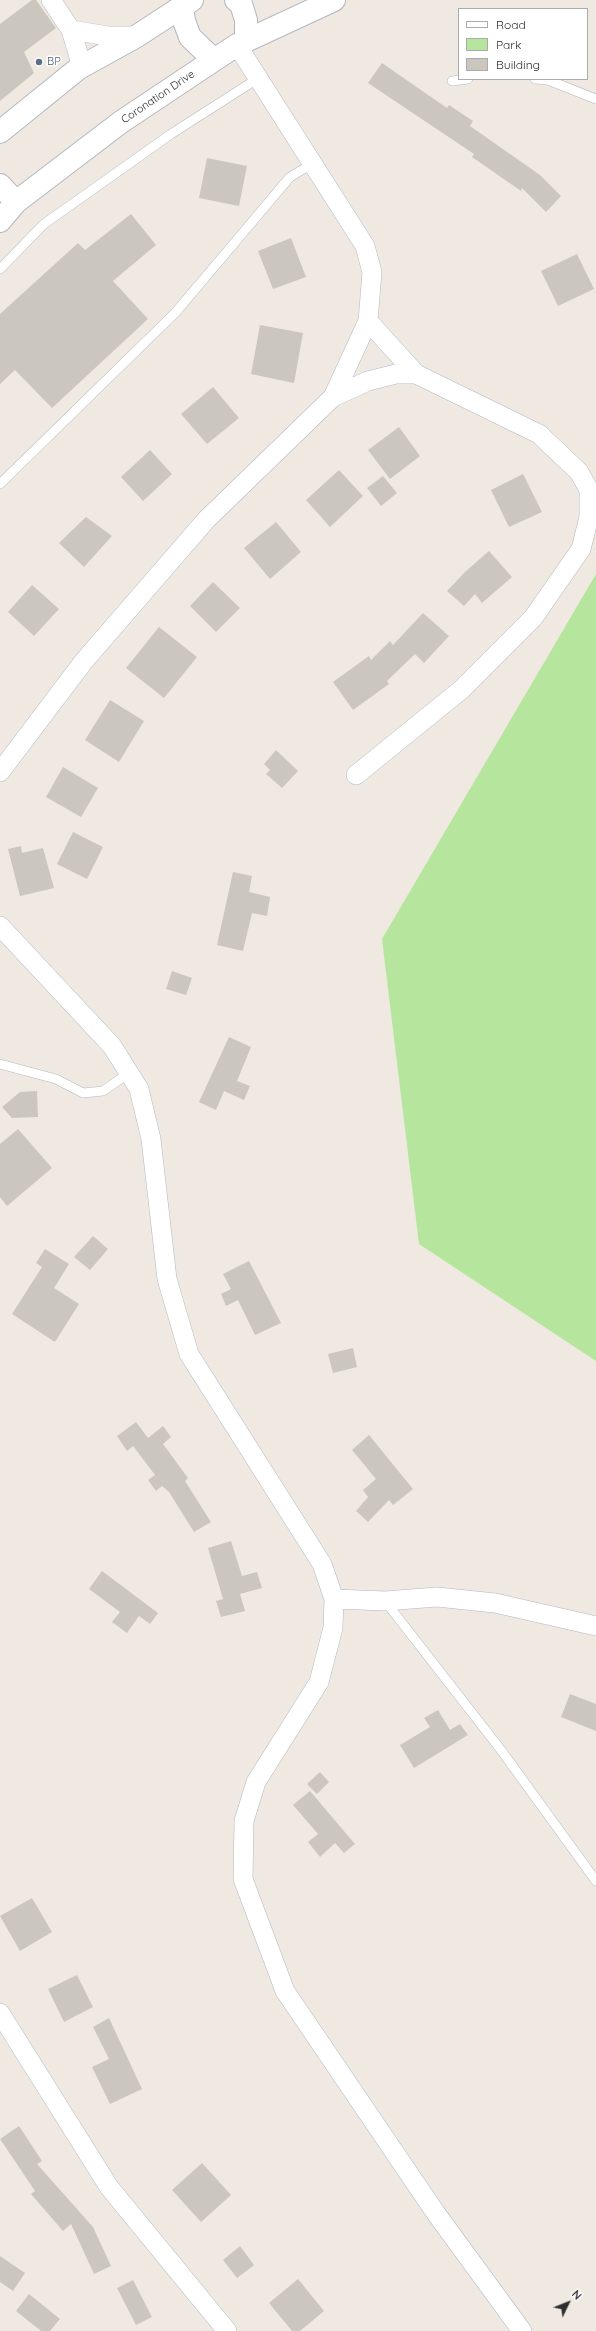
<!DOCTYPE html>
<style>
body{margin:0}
#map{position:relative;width:596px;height:2331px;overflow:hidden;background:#efe9e1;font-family:Quicksand,sans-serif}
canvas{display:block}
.legend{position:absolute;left:458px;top:8px;width:130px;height:72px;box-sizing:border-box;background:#fff;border:1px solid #ababab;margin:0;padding:5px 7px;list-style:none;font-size:12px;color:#2e2e2e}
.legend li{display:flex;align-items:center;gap:8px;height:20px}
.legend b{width:20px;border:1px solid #ababab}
.north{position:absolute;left:548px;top:2283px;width:40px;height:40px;-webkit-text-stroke:3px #fff;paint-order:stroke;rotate:47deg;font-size:11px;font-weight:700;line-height:16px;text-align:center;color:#2e2e2e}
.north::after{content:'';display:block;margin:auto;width:14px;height:18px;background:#2e2e2e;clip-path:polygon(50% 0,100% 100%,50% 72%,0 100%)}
</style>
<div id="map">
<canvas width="596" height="2331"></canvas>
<ul class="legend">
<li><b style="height:5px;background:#fff"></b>Road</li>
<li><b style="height:11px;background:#b6e59e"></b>Park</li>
<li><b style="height:11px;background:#cbc7bf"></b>Building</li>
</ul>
<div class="north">N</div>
</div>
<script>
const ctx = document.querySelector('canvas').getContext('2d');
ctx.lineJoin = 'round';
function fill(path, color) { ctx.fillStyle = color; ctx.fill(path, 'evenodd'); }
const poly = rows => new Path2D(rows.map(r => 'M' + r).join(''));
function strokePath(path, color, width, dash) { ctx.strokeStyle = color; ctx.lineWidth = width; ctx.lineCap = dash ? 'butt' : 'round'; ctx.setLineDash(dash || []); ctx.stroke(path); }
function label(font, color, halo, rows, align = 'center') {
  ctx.font = font + ' Quicksand,sans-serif'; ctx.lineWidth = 3; ctx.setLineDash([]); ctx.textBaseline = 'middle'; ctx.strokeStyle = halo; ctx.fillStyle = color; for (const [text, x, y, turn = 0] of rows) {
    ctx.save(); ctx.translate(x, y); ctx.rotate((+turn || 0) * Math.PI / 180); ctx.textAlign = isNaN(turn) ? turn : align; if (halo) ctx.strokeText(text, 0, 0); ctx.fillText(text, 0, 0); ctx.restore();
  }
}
fill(poly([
 [596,574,596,1361,419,1244,382,939]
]), '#b6e59e');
fill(poly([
 [32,0,36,0,56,28,24,52,34,73,0,101,0,24],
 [382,63,447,108,449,105,473,121,470,126,540,175,561,196,546,212,522,188,521,191,472,157,474,154,368,83],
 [207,158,247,166,239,206,199,198],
 [131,214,156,245,113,281,148,319,52,408,15,370,0,384,0,314,78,243,85,250],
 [291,238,306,277,273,289,258,251],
 [577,254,594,289,558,306,541,271],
 [260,325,303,333,294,383,251,374],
 [213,387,239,418,207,444,181,414],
 [399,427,420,456,390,479,368,450],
 [150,450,172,474,143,501,121,477],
 [339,470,363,496,330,527,306,500],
 [523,474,542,512,509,527,491,490],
 [383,476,397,493,381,506,367,488],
 [86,517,112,536,84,567,59,543],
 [276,522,301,552,270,579,244,548],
 [489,551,512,577,482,603,475,594,464,606,447,591,465,572],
 [213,582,240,608,216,632,190,606],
 [32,585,59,609,34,636,8,612],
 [423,613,449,636,424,663,415,654,387,681,389,684,353,710,333,682,369,656,371,660,390,641,393,645],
 [159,627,197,657,164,698,126,668],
 [110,700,144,721,119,762,85,740],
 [276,750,298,771,282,788,266,774,270,770,264,764],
 [63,767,98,788,81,817,46,797],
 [73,832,103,847,87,879,57,864],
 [21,846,22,853,43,848,54,888,20,896,8,849],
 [233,872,252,876,249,892,270,897,267,916,252,913,243,951,217,945],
 [172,971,192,978,186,995,166,989],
 [229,1037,251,1047,237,1081,250,1086,244,1100,224,1091,216,1110,199,1102],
 [37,1091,38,1117,12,1118,2,1107,20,1092],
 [18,1129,52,1168,7,1206,0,1197,0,1144],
 [93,1236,108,1249,90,1270,74,1257],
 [45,1249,69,1264,54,1288,79,1304,55,1342,12,1314,42,1267,36,1263],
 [249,1261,281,1323,255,1335,238,1300,226,1306,221,1294,231,1289,223,1274],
 [353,1348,357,1367,333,1373,328,1354],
 [136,1422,148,1438,163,1426,171,1437,163,1444,188,1478,185,1481,211,1522,194,1532,169,1492,162,1486,156,1491,148,1480,155,1475,133,1446,127,1451,117,1436],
 [369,1435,413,1489,393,1505,389,1500,368,1522,356,1511,368,1497,363,1490,376,1479,352,1450],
 [231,1541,242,1576,257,1572,262,1588,240,1594,245,1611,221,1617,216,1601,223,1599,208,1548],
 [102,1571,158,1613,150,1624,139,1616,127,1633,112,1622,120,1612,89,1589],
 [570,1694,596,1704,596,1731,561,1717],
 [438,1710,450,1730,460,1724,468,1735,414,1768,400,1745,430,1727,424,1718],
 [320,1772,329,1782,317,1794,307,1784],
 [310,1791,355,1844,344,1853,335,1843,320,1857,308,1842,318,1834,293,1805],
 [32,1898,52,1932,20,1951,0,1916],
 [77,1975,93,2007,64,2022,48,1989],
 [109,2018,142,2089,110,2104,92,2067,109,2059,93,2027],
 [19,2126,42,2161,37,2164,93,2227,111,2266,94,2274,71,2224,63,2231,31,2194,35,2191,0,2139],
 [202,2163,231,2195,201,2222,172,2190],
 [240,2246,254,2265,237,2278,223,2260],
 [0,2256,25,2273,13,2291,0,2282],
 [298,2279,324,2311,300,2331,292,2331,269,2303],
 [133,2280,152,2317,136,2325,117,2288],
 [29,2294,60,2319,50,2331,41,2331,16,2311]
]), '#cbc7bf');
const lane = poly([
 [535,79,548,80,596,99],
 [452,81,468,79],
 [0,269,44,224,171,134,257,79],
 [0,484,176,312,290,177,312,164],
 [0,1064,56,1079,83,1093,103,1091,129,1073],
 [385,1601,501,1750,596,1881]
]);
const street = poly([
 [51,0,71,30,80,60,79,68],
 [71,30,108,36,137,36],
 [368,321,416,374],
 [333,397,368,381,396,374,416,374,539,434,579,472,589,490,589,517,581,549,533,618,462,689,356,775],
 [0,772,84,661,206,520,333,397,368,321,372,272,365,246,237,45],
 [0,926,112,1046,139,1089,151,1139,167,1279,189,1354,322,1564,334,1599,333,1628,319,1682,256,1782,244,1821,243,1879,285,1991,435,2212,522,2331],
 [334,1599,385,1601,437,1597,495,1603,596,1626],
 [0,2013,109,2187,227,2331]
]);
const secondary = poly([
 [236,0,241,4,246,20,246,37,243,42],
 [182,7,184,21,190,37,214,60],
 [0,132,79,68,137,36,192,0],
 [0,185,16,202],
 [0,221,16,202,121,122,214,60,237,45,334,0]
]);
strokePath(lane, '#b4b7c1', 10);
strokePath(street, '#b4b7c1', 20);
strokePath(secondary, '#b4b7c1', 24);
strokePath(lane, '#fff', 9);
strokePath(street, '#fff', 19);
strokePath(secondary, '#fff', 22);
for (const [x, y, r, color] of [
 [39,62,4,"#5c6f8a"]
]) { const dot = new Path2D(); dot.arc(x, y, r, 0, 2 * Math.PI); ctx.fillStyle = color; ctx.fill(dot); strokePath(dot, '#fff', 1.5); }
label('11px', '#4e5e75', '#fff', [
 ["BP",47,62]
], 'left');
label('11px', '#2e2e2e', '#fff', [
 ["Coronation Drive",158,97,-34]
]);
</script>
